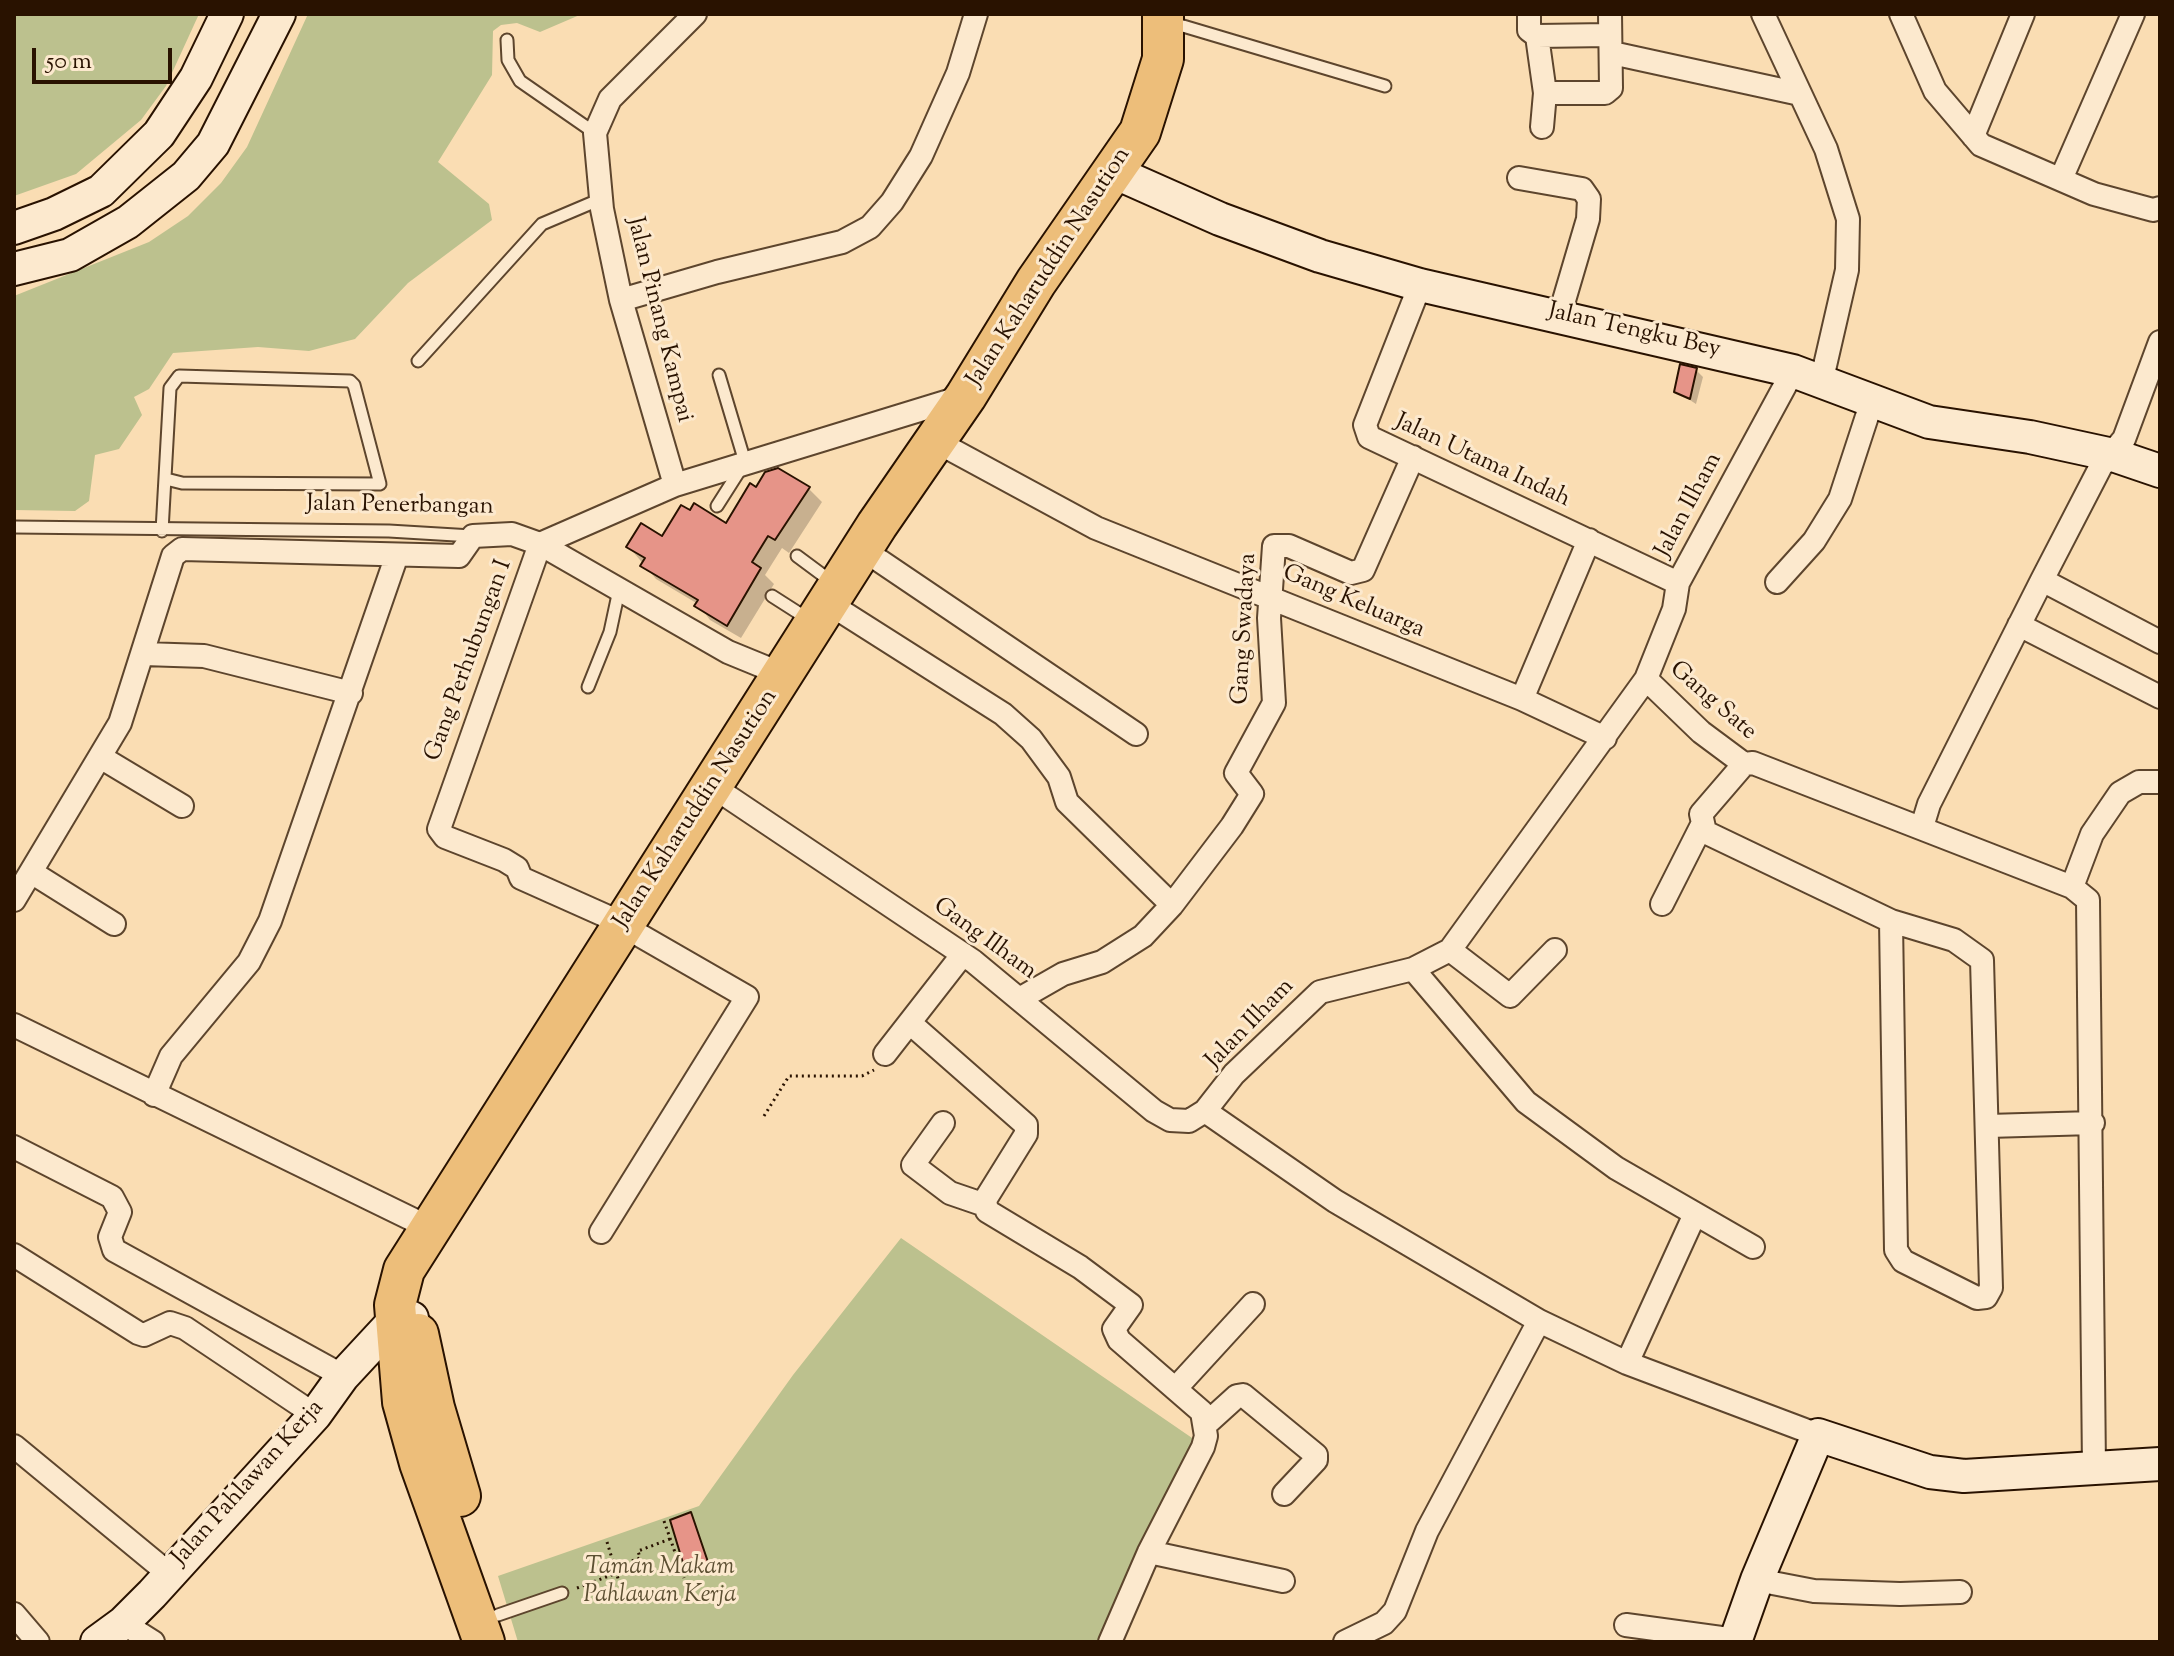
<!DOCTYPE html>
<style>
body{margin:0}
#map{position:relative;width:2174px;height:1656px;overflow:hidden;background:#faddb3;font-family:"Sorts Mill Goudy",serif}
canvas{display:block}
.frame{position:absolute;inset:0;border:16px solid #291200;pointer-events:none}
.scale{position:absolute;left:32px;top:48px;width:140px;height:36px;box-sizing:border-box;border:4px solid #291200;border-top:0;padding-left:10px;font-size:24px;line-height:28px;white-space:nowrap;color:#291200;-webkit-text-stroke:6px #fce9ce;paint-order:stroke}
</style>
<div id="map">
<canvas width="2174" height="1656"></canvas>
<div class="frame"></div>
<div class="scale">50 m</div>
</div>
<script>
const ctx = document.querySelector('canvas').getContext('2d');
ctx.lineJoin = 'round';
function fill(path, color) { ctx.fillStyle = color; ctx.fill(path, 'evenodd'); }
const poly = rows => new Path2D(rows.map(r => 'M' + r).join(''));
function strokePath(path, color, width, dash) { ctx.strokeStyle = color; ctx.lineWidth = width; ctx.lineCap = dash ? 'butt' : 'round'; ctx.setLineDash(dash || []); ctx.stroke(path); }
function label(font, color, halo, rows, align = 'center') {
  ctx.font = font + ' "Sorts Mill Goudy",serif'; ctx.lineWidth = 6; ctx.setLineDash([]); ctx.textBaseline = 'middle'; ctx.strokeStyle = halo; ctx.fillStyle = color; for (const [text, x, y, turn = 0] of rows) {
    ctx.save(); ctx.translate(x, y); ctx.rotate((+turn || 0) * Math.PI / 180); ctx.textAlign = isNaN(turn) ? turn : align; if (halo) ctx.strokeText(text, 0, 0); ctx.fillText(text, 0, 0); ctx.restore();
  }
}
fill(poly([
 [14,14,199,14,166,86,141,120,76,174,14,196],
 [308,14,582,14,540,32,517,23,501,25,493,31,492,75,438,162,489,204,492,220,408,283,355,339,309,351,258,347,173,353,149,389,134,397,142,415,119,449,95,455,89,501,75,511,14,510,14,296,149,242,188,216,221,183,247,147],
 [901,1238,1195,1440,1103,1642,518,1642,498,1576,699,1506,793,1375]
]), '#bcc18e');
fill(poly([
 [1696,370,1703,377,1696,404,1676,391],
 [757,489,809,489,822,502,789,553,782,548,765,575,774,584,741,638,710,620,698,604,656,579,629,547,727,525],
 [690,1514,711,1569,691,1576,688,1572]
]), '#0003');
const building = poly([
 [1680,364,1697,368,1690,399,1674,392,1680,364],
 [778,468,810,487,775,540,768,536,752,562,761,568,727,626,694,606,698,600,640,566,645,558,626,547,641,523,662,536,681,505,690,510,694,503,726,523,750,483,756,487,765,472,778,468],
 [691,1512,709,1565,686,1573,670,1520,691,1512]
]);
fill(building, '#e69488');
strokePath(building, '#291200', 2);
const lane = poly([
 [1183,26,1385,86],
 [507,40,508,60,520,81,595,133],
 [418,361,542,224,601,199],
 [717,506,745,462,719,375],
 [14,527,389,531,472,536],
 [162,531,170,388,179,376,350,381,354,385,380,484,182,483,166,479],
 [797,556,832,582],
 [772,596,808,619],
 [588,687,610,632,619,590],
 [498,1615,562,1593]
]);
const street = poly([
 [1529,14,1529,30,1537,36,1545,93,1542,127],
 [1763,14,1826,149,1848,219,1847,270,1821,383],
 [1901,14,1935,91,1981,145,2094,194,2153,210,2160,208],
 [1537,36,1609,35],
 [1612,53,1800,94],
 [1545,93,1605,93,1611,88,1610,14],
 [1973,136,2023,14],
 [1519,178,1582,189,1589,199,1588,219,1560,314],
 [2061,179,2133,14],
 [1420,285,1365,425,1369,437,1678,583],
 [621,300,717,272,842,242,870,227,892,202,921,156,958,73,976,14],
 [952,450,1096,528,1522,699,1605,738],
 [675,485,621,300,602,209,595,133,610,99,695,14],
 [880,561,1136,734],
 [2042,580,2160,642],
 [1777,582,1814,541,1840,499,1872,401],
 [844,613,1003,714,1031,739,1059,777,1067,802,1172,905],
 [2019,625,2160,697],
 [144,654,204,656,351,693],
 [1646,679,1701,732,1744,764],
 [1522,699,1589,540],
 [102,758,182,806],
 [724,794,973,961,1154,1111,1170,1120,1189,1121,1205,1111,1234,1074,1320,992,1413,969,1450,950,1646,679,1674,609,1678,583,1793,371],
 [1922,827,1929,804,2042,580,2101,466,2124,439,2160,342],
 [31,872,114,924],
 [2072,887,2092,834,2120,793,2139,782,2160,782],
 [14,900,120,723,173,556,182,549,459,556,473,536,512,534,540,544,728,652,789,677],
 [1662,904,1701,827],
 [1891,921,1896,1250,1903,1261,1977,1298,1986,1297,1991,1288,1982,960,1954,940,1891,921,1705,832,1701,814,1744,764,1753,763,2072,887,2088,900,2094,1467],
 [624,924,521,878,517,868,504,860,445,837,439,829,540,544,675,485,962,397],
 [1450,950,1510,996,1555,950],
 [1413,969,1526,1102,1616,1168,1753,1247],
 [1021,998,1063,974,1102,962,1143,936,1172,905,1232,826,1252,794,1236,773,1274,703,1269,618,1274,546,1289,546,1351,573,1363,570,1413,457],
 [910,1023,1026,1125,1026,1134,985,1200,987,1211,1080,1267,1131,1305,1114,1329,1119,1340,1202,1412,1206,1436,1203,1447,1149,1552,1110,1642],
 [14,1025,430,1228],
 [885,1054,963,954],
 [154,1095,171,1056,249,962,270,921,397,555],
 [1205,1111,1335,1201,1539,1321,1627,1363,1818,1435],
 [943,1123,913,1165,950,1193,985,1205],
 [1988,1126,2093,1123],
 [14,1147,112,1197,120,1212,110,1237,114,1250,343,1376],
 [601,1232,747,997,641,936],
 [14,1255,138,1333,144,1335,170,1323,185,1328,315,1415],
 [1627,1363,1695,1214],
 [1176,1388,1253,1304],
 [1205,1425,1237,1396,1243,1395,1316,1455,1316,1460,1284,1494],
 [14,1446,168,1573],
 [1149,1552,1283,1581],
 [1757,1580,1814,1591,1900,1594,1960,1592],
 [14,1614,38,1642],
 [123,1623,153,1642],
 [1626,1625,1736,1640],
 [1345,1642,1384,1623,1395,1611,1427,1531,1539,1321]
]);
const secondary = poly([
 [1114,172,1220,219,1320,256,1420,285,1793,371,1929,422,2030,437,2113,455,2160,471],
 [14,228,54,214,101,191,159,134,196,78,227,14],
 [14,269,70,255,128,222,186,176,213,144,279,14],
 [97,1642,123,1623,152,1594,315,1415,343,1376,395,1320,412,1318],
 [1735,1642,1757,1580,1818,1435,1930,1472,1964,1476,2160,1464]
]);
const highway = poly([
 [418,1334,434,1408,460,1496],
 [484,1642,420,1463,403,1402,395,1305,404,1270,877,525,966,396,1036,282,1140,132,1163,59,1163,14]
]);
strokePath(lane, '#5d452d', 15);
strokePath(street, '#5d452d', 26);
strokePath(secondary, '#291200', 36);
strokePath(highway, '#291200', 44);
strokePath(poly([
 [764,1116,789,1076,862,1076,874,1070],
 [664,1521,684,1578],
 [607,1542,626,1605],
 [615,1567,640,1558,638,1551,670,1539],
 [577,1588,617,1573]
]), '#291200', 3, [2, 4]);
strokePath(lane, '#fce9ce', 11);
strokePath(street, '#fce9ce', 22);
strokePath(secondary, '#fce9ce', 32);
strokePath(highway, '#edbe7a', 40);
label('24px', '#291200', '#fce9ce', [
 ["Jalan Kaharuddin Nasution",1050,268,-57],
 ["Jalan Pinang Kampai",658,320,76],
 ["Jalan Tengku Bey",1634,332,13],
 ["Jalan Utama Indah",1482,462,25],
 ["Jalan Ilham",1690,506,-62],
 ["Jalan Penerbangan",400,507,1],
 ["Gang Keluarga",1353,603,23],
 ["Gang Swadaya",1246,629,-87],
 ["Gang Perhubungan I",470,661,-70],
 ["Gang Sate",1712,702,41],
 ["Jalan Kaharuddin Nasution",697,810,-57],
 ["Gang Ilham",984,940,36],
 ["Jalan Ilham",1251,1025,-46],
 ["Jalan Pahlawan Kerja",249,1484,-48]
]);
label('italic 24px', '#5c4f32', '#fce9ce', [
 ["Taman Makam",660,1569],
 ["Pahlawan Kerja",660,1597]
]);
</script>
